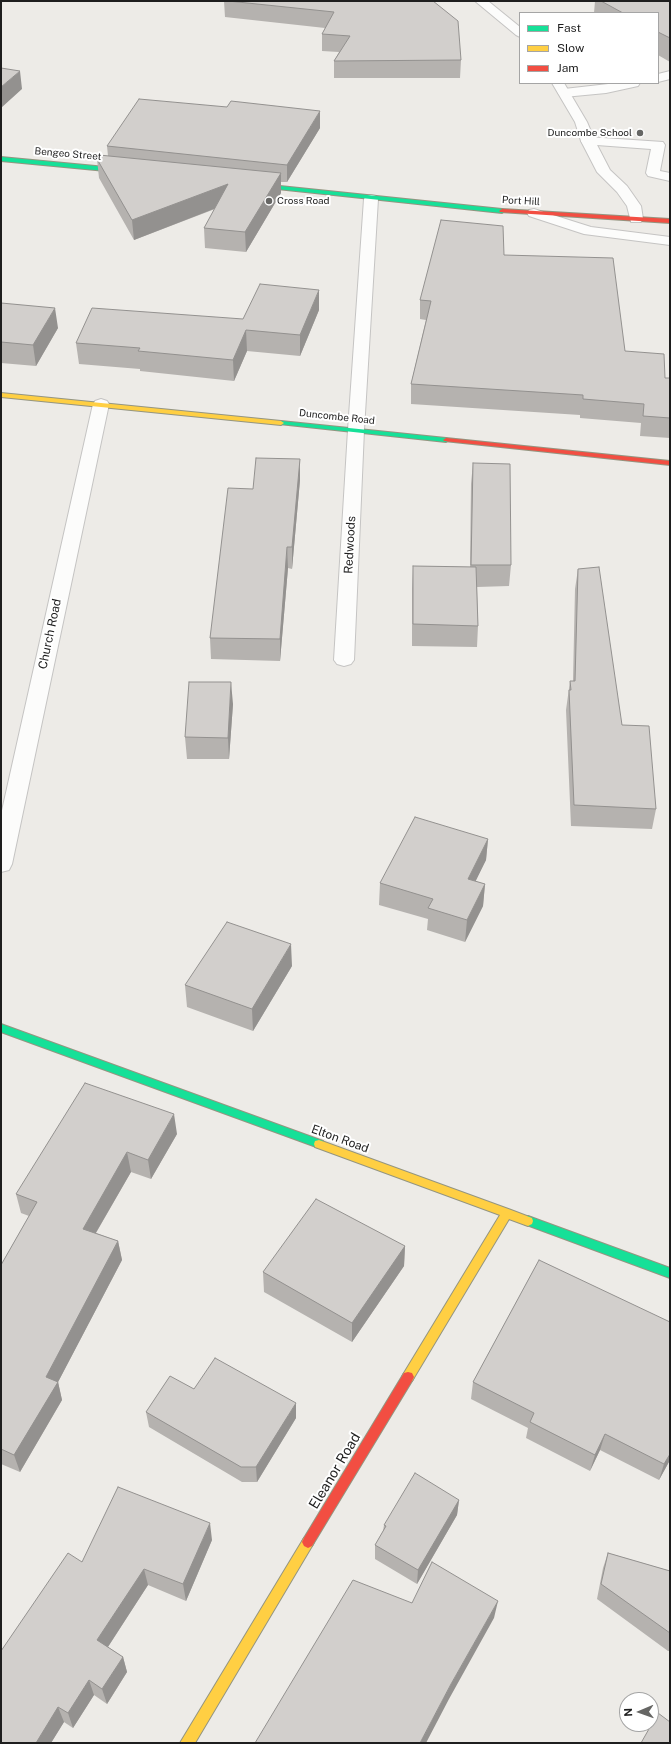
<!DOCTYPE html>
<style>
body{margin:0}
#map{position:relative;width:671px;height:1744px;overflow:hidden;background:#edebe7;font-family:"Public Sans",sans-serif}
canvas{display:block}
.frame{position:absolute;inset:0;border:2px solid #1e1e1e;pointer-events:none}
.legend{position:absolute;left:519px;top:12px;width:140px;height:72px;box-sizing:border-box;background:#fff;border:1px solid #a5a5a5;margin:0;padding:5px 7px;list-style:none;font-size:12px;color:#1e1e1e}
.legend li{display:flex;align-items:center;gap:8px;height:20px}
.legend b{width:20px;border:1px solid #a5a5a5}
.north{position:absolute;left:619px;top:1692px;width:40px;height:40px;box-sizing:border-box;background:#fff;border:1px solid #a5a5a5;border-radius:50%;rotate:268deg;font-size:11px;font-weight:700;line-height:16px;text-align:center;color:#1e1e1e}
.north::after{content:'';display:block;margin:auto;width:14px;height:18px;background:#666664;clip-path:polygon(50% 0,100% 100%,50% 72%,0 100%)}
</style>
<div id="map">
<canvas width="671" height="1744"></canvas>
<div class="frame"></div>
<ul class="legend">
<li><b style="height:5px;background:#16e098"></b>Fast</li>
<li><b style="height:5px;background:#ffcf43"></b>Slow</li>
<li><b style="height:5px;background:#f24e42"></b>Jam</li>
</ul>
<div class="north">N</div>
</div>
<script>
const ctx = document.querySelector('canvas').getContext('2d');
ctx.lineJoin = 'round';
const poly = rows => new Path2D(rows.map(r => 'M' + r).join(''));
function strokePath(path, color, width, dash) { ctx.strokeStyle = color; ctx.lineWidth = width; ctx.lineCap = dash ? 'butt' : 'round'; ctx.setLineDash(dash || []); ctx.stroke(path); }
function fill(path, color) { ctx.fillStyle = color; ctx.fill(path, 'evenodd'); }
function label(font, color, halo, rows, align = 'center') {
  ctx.font = font + ' "Public Sans",sans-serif'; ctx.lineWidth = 4; ctx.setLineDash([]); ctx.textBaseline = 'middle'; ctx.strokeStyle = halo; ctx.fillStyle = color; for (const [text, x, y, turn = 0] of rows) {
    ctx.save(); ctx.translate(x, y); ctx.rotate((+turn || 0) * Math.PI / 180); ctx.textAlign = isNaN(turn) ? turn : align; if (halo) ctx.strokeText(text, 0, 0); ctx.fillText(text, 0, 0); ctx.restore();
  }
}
const lane = poly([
 [670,71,670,79,658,82,658,74,670,71],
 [617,83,640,83,638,86,606,93,564,97,558,93,564,89,617,83],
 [588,137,663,142,665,145,660,171,670,173,670,181,648,176,646,173,651,149,583,144,581,141,583,138,588,137],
 [534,209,591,227,670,237,670,245,584,234,529,216,527,213,529,210,534,209]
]);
const street = poly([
 [475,1,488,1,520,27,520,37,516,35,475,1],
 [552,83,564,83,587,122,595,141,610,170,627,186,641,206,643,219,641,222,631,222,627,206,617,192,597,172,581,141,575,122,552,83],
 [371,195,376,196,378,199,364,430,354,660,351,664,344,666,337,664,334,660,348,430,364,199,366,196,371,195],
 [101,399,107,401,109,404,12,864,9,870,1,872,1,815,93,404,95,401,101,399]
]);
const fast = poly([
 [1,157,127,169,130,171,127,173,1,161,1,157],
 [251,183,502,209,505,211,502,213,249,186,248,185,251,183],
 [281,421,446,438,449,440,446,442,279,424,279,422,281,421],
 [1,1024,323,1141,324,1144,323,1147,319,1148,1,1032,1,1024],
 [528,1216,670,1268,670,1278,524,1224,523,1221,524,1218,528,1216]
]);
const slow = poly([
 [1,393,281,421,284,423,281,425,1,397,1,393],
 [319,1140,511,1210,532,1218,533,1221,532,1224,528,1226,509,1219,412,1381,408,1382,404,1381,402,1377,404,1373,500,1215,315,1147,314,1144,315,1141,319,1140],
 [308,1536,312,1538,314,1542,312,1546,195,1743,180,1743,304,1538,308,1536]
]);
const jam = poly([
 [502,209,670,219,670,223,500,212,499,211,502,209],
 [446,438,670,461,670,465,444,441,443,440,446,438],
 [408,1372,412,1373,414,1377,412,1381,312,1546,308,1548,304,1546,302,1542,304,1538,404,1373,408,1372]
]);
strokePath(lane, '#c5c4c3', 2);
strokePath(street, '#c5c4c3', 2);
strokePath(fast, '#949580', 2);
strokePath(slow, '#949580', 2);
strokePath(jam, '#949580', 2);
fill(lane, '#fcfcfb');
fill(street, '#fcfcfb');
fill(fast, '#16e098');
fill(slow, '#ffcf43');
fill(jam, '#f24e42');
fill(poly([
 [224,1,433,1,461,60,460,78,334,78,334,61,339,52,322,51,322,34,325,28,225,17],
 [595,1,670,1,670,62,658,55,658,13,594,13],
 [320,128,287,182,281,182,281,193,246,252,205,248,204,228,215,209,134,240,99,178,97,159,108,156,107,146],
 [504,255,625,351,665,378,670,378,670,438,640,436,641,423,580,418,580,415,411,404,411,384,426,320,420,319,420,300],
 [1,303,58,328,36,366,1,363],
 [319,310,300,356,247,351,234,381,140,371,140,369,79,364,76,343],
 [300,459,300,480,292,569,288,568,280,661,211,659,210,638,253,489],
 [473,463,511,565,509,586,477,587,478,626,477,647,412,646,412,588,413,566,470,567,471,484],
 [578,569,622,725,656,809,652,829,571,826,566,710,570,681,573,681,575,589],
 [233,704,229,759,187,759,185,737],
 [488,839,486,860,475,881,485,884,483,906,465,942,427,930,428,919,379,905,380,883],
 [292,966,253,1031,187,1007,185,985],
 [177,1134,151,1179,131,1172,96,1233,118,1241,122,1260,58,1382,62,1400,20,1472,1,1464,1,1265,29,1216,21,1213,16,1194],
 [405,1246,404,1266,352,1342,264,1292,263,1272],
 [539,1260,670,1460,659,1480,600,1450,590,1471,526,1438,528,1428,471,1399,473,1382],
 [194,1389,296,1418,257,1482,242,1482,149,1427,146,1412],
 [459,1500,457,1515,417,1584,375,1559,375,1545,383,1531,384,1525],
 [212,1540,186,1601,148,1585,108,1647,123,1657,127,1672,107,1704,94,1695,73,1728,64,1722,51,1743,1,1743,82,1562],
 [608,1553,670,1571,670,1651,668,1651,597,1599,603,1568]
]), '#b5b2af');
fill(poly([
 [20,71,22,89,1,108,1,87],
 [320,111,320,128,287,182,287,165],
 [281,173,281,193,246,252,245,232],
 [228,184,229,203,134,240,132,220],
 [319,290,319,310,300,356,300,335],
 [55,308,58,328,36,366,33,345],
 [246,330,247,351,234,381,233,360],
 [300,459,300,480,292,569,292,547],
 [287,547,288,568,280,661,280,639],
 [231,682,233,704,229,759,228,738],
 [488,839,486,860,466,901,468,879],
 [485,884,483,906,465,942,467,920],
 [291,944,292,966,253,1031,252,1009],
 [174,1114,177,1134,151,1179,148,1160],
 [127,1152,131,1172,87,1248,83,1229],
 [118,1241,122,1260,57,1384,58,1382,62,1400,20,1472,14,1455,46,1377],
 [405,1246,404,1266,352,1342,352,1323],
 [296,1403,296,1418,257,1482,256,1467],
 [605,1434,600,1450,590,1471,595,1455],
 [670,1454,670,1460,659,1480,664,1464],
 [459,1500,457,1515,417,1584,418,1570],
 [210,1523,212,1540,186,1601,183,1584],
 [144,1569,148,1585,102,1656,97,1640],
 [498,1601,494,1618,449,1699,426,1743,420,1743,451,1684],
 [123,1657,127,1672,107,1704,102,1689],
 [89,1680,94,1695,73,1728,68,1713],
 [58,1707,64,1722,51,1743,36,1743]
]), '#93918f');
const building = poly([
 [228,1,433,1,458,21,461,60,334,61,350,36,322,34,334,12,228,1],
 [601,1,670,1,670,38,658,32,658,13,623,13,601,1],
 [1,68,20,71,1,87,1,68],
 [139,99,227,107,231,101,320,111,287,165,107,146,139,99],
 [99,155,281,173,245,232,204,228,228,184,132,220,97,159,99,155],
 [441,220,503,226,504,255,613,258,625,351,664,354,665,378,670,378,670,418,643,416,644,404,583,399,583,395,411,384,431,301,420,300,441,220],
 [260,284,319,290,300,335,246,330,233,360,138,351,140,348,76,343,92,308,243,319,260,284],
 [1,303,55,308,33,345,1,342,1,303],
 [256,458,300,459,292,547,287,547,280,639,210,638,228,488,253,489,256,458],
 [473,463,510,464,511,565,471,565,473,463],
 [413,566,476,567,478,626,413,624,413,566],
 [599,567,622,725,649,726,656,809,574,805,569,690,571,690,570,681,575,681,578,569,599,567],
 [189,682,231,682,228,738,185,737,189,682],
 [415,817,488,839,468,879,485,884,467,920,428,908,433,899,380,883,415,817],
 [227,922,291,944,252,1009,185,985,227,922],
 [85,1083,174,1114,148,1160,127,1152,83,1229,118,1241,46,1377,58,1382,14,1455,1,1449,1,1265,37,1202,16,1194,85,1083],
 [316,1199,405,1246,352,1323,263,1272,316,1199],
 [539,1260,670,1322,670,1454,664,1464,605,1434,595,1455,530,1422,534,1413,473,1382,539,1260],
 [215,1358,296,1403,256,1467,241,1467,146,1412,170,1376,194,1389,215,1358],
 [415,1473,459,1500,418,1570,375,1545,386,1526,384,1525,415,1473],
 [118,1487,210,1523,183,1584,144,1569,97,1640,123,1657,102,1689,89,1680,68,1713,58,1707,36,1743,1,1743,1,1651,68,1553,82,1562,118,1487],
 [608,1553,670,1571,670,1633,601,1584,608,1553],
 [432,1562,498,1601,451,1684,420,1743,255,1743,353,1580,412,1603,432,1562],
 [658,1713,670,1722,670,1743,641,1743,658,1713]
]);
fill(building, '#d2cfcc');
strokePath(building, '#93918f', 1);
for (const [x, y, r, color] of [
 [640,133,4,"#666664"],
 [269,201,4,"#666664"]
]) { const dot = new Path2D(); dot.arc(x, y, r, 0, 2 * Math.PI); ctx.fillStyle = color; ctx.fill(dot); strokePath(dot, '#fff', 1.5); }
label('10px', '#1e1e1e', '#fff', [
 ["Duncombe School",632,133],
 ["Cross Road",277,201,"left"]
], 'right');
label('10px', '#1e1e1e', '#fff', [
 ["Bengeo Street",68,154,5],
 ["Port Hill",521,201,3],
 ["Duncombe Road",337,417,6]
]);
label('12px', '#1e1e1e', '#fff', [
 ["Redwoods",350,545,-87],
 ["Church Road",50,634,-78],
 ["Elton Road",340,1139,20]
]);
label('14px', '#1e1e1e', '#fff', [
 ["Eleanor Road",335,1471,-59]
]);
</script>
